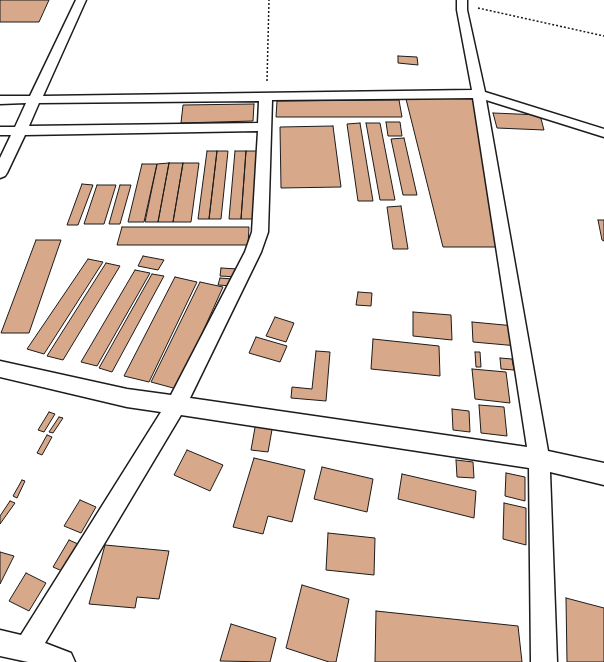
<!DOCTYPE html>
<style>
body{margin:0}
canvas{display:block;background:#fff}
</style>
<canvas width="604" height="662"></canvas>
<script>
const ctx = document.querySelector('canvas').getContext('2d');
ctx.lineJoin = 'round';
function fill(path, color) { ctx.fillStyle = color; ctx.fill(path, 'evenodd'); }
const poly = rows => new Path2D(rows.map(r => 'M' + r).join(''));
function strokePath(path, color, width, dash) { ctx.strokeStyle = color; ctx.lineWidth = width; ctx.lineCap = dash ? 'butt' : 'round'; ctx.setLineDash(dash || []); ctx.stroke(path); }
const building = poly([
 [0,0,49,0,39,22,0,22,0,0],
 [398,56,417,57,418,65,398,63,398,56],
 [473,98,497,247,443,247,406,99,473,98],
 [399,100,402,117,276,117,277,101,399,100],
 [254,104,253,121,181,123,183,105,254,104],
 [493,113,540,115,544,130,497,128,493,113],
 [386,122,400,122,402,136,388,136,386,122],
 [360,123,373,201,358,201,347,124,360,123],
 [366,123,380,123,395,200,380,200,366,123],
 [333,126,341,187,281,188,280,127,333,126],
 [404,138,417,195,403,195,391,139,404,138],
 [207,151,217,151,209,219,198,219,207,151],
 [217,151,228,151,221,219,209,219,217,151],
 [235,151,246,151,241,219,229,219,235,151],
 [246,151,258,151,254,219,241,219,246,151],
 [169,163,183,163,173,222,158,222,169,163],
 [169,163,158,222,145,222,157,164,169,163],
 [183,163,199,163,191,222,173,222,183,163],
 [142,164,157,164,144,222,128,222,142,164],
 [82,184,93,185,78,225,67,225,82,184],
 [97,185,116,185,104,224,84,224,97,185],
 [120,185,131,185,120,224,109,224,120,185],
 [401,206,408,249,393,249,387,207,401,206],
 [598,220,604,220,604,241,602,240,598,220],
 [122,227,249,227,248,245,117,245,122,227],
 [36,240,61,240,29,333,1,333,36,240],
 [143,256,164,260,158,270,138,266,143,256],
 [88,259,103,262,44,354,27,349,88,259],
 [106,263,120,266,63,360,47,356,106,263],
 [221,268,238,269,237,277,220,276,221,268],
 [135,270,150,273,97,366,81,362,135,270],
 [152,274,164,276,112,372,99,368,152,274],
 [175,277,197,282,149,382,124,376,175,277],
 [220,278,233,279,232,286,218,285,220,278],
 [200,282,223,287,177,389,151,382,200,282],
 [358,292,372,293,371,306,356,305,358,292],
 [413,312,451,315,452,340,413,336,413,312],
 [275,317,294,323,286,342,266,336,275,317],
 [472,322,515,326,518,346,473,342,472,322],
 [256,337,287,346,280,362,249,353,256,337],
 [373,339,439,346,440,376,371,369,373,339],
 [316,351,330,352,326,401,291,398,292,387,312,389,316,351],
 [475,352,480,352,481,367,476,367,475,352],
 [500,358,512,359,514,370,501,369,500,358],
 [472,369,506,372,510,403,475,399,472,369],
 [479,405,504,407,507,436,481,433,479,405],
 [452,409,469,411,470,432,453,430,452,409],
 [49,412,55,414,44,432,38,430,49,412],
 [59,417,63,418,53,433,49,432,59,417],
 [256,422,273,424,268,452,251,450,256,422],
 [47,435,52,437,42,455,37,453,47,435],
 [187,450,223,465,210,491,174,475,187,450],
 [254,458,305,470,292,522,268,516,263,534,233,527,254,458],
 [456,460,473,462,474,478,457,477,456,460],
 [322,467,373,479,367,512,314,499,322,467],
 [506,473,525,477,525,501,505,496,506,473],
 [402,474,476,491,474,518,398,499,402,474],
 [22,480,25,481,17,498,13,496,22,480],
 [80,500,96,507,81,533,64,526,80,500],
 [10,501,15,503,0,524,0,516,10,501],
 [504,503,526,508,526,545,503,539,504,503],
 [328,533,375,538,374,575,326,570,328,533],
 [69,540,78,544,62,571,53,567,69,540],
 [105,545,169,551,159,599,137,597,135,608,89,604,105,545],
 [0,552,14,556,0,584,0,552],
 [26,573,46,583,29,611,9,601,26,573],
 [302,585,349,599,336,662,329,662,286,648,302,585],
 [566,598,604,608,604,662,567,662,566,598],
 [376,611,518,626,522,662,375,662,376,611],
 [231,624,276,638,270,662,220,661,231,624]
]);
fill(building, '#d8a88a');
strokePath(building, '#1c1c1c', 1);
const street = poly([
 [76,0,86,0,43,96,472,90,457,10,457,0,467,0,467,10,485,92,604,129,604,137,486,100,548,451,604,463,604,485,550,472,557,662,531,662,529,468,181,415,45,643,71,653,75,662,28,662,0,656,0,630,21,635,161,412,127,407,0,377,0,361,127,389,171,395,245,252,252,232,258,131,25,135,7,173,5,176,0,178,0,158,11,135,0,135,0,127,15,127,26,103,0,104,0,96,30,96,76,0],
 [473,98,527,447,190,398,261,252,268,232,272,100,473,98],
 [259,101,258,123,29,126,39,103,259,101]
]);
strokePath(street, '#1c1c1c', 3);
strokePath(poly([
 [478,8,604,36],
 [267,81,269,0]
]), '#1c1c1c', 1.5, [2, 2]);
fill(street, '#fff');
</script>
